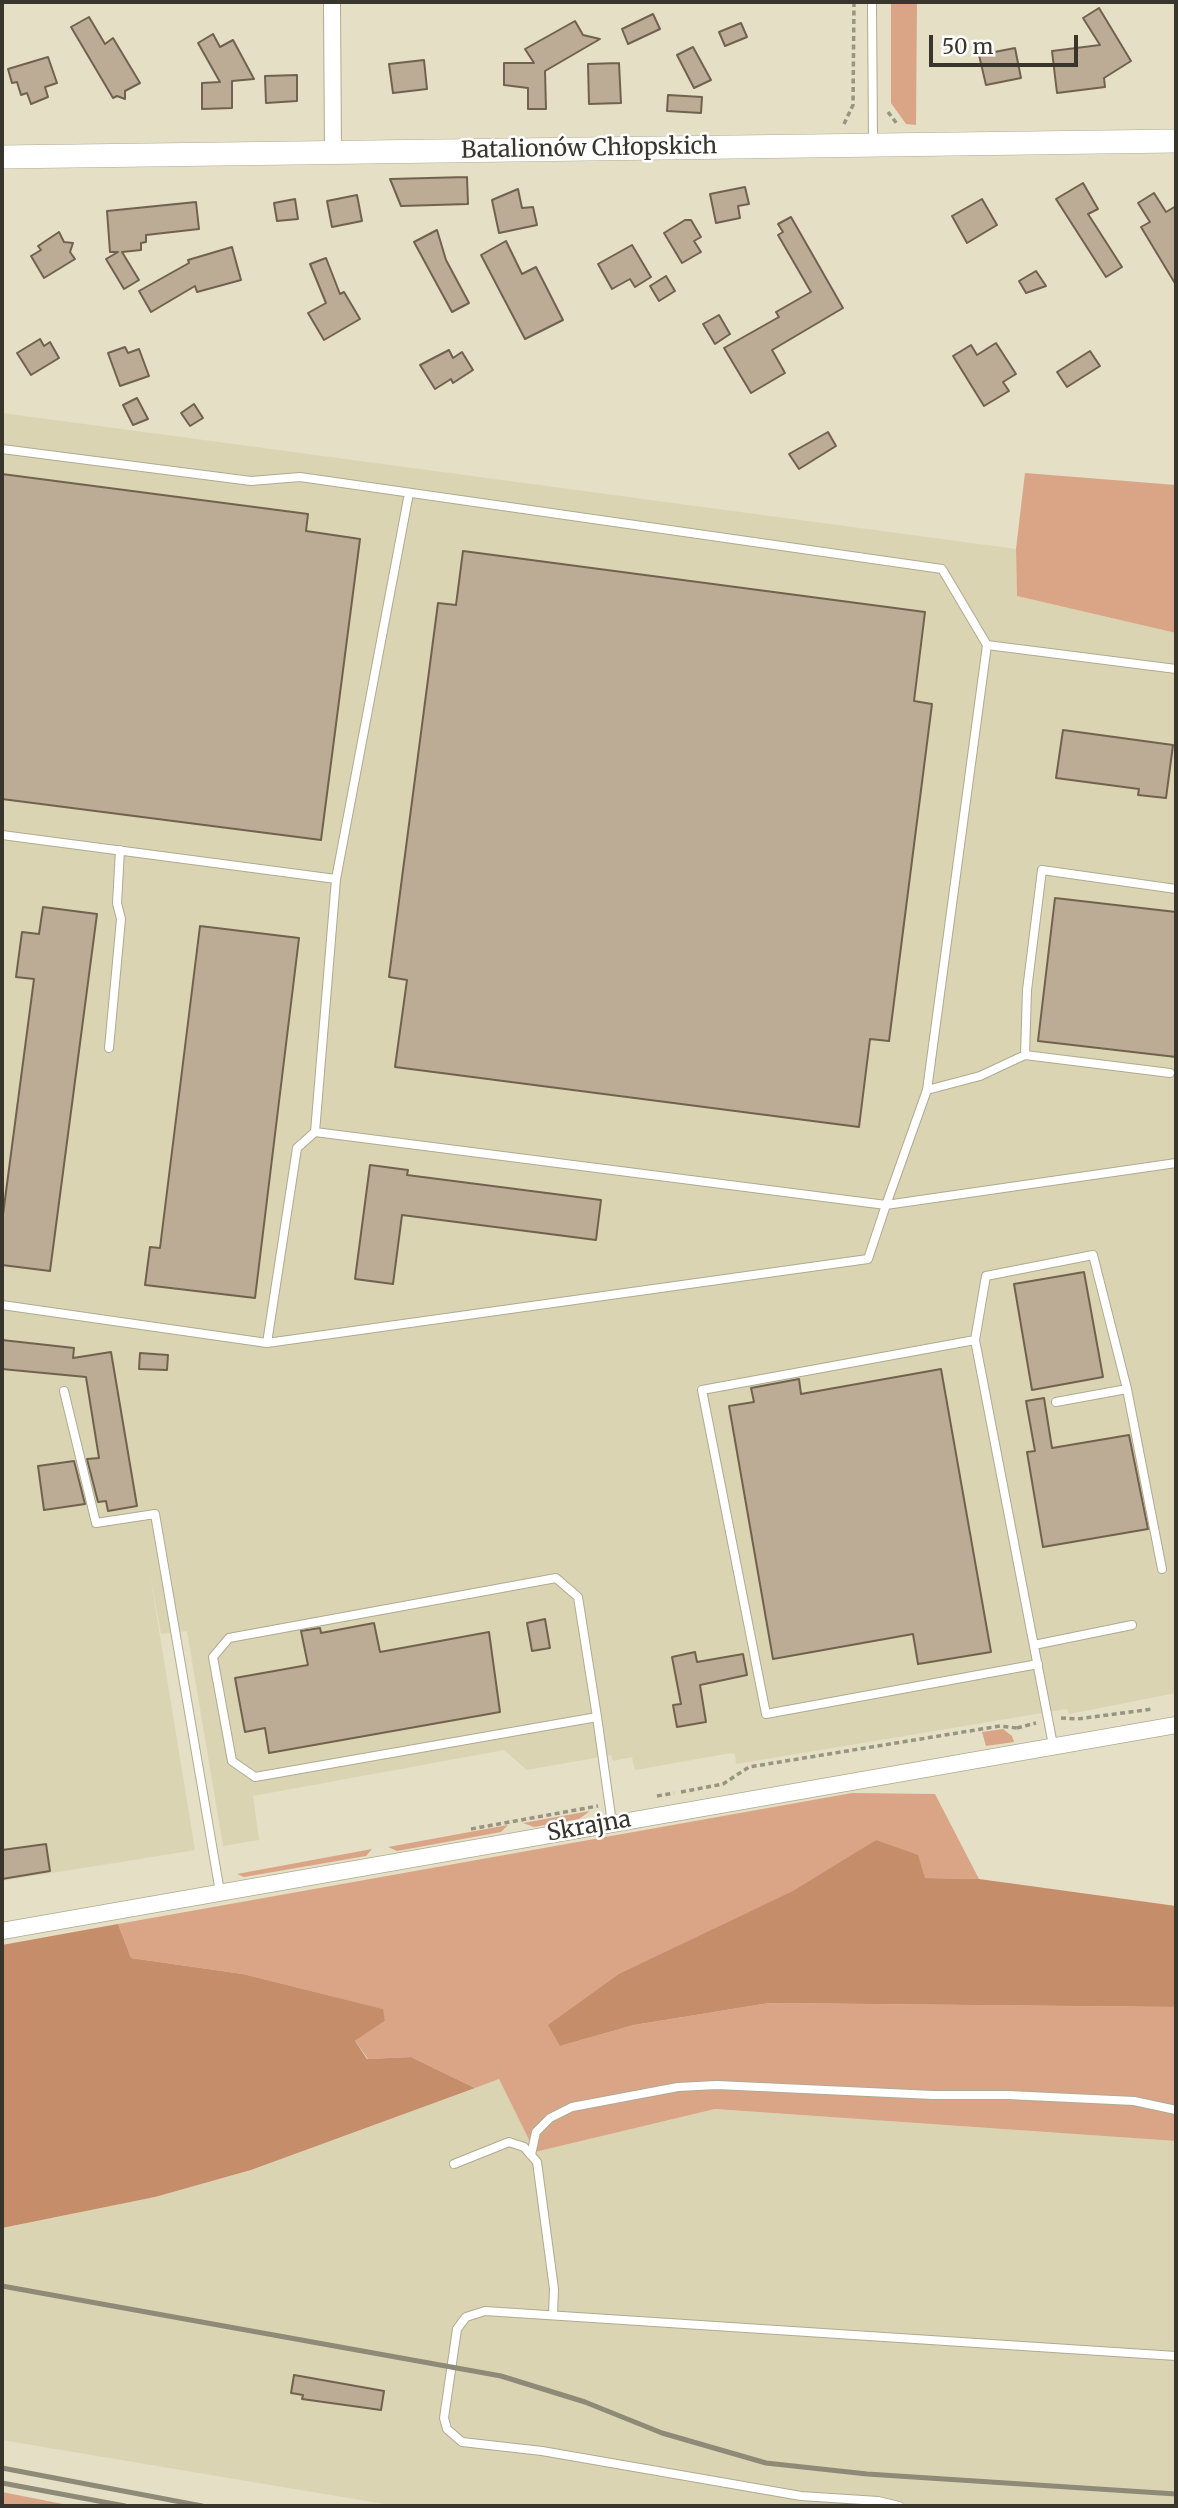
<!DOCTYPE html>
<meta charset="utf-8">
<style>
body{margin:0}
#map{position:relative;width:1178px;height:2508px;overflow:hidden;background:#e4dfc5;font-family:Merriweather,serif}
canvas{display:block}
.frame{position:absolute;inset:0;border:4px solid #38362c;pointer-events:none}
.scale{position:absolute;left:929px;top:35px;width:149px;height:32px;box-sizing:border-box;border:4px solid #38362c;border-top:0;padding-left:9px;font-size:21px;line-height:24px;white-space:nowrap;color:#38362c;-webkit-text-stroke:5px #fff;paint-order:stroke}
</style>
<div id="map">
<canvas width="1178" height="2508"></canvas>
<div class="frame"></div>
<div class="scale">50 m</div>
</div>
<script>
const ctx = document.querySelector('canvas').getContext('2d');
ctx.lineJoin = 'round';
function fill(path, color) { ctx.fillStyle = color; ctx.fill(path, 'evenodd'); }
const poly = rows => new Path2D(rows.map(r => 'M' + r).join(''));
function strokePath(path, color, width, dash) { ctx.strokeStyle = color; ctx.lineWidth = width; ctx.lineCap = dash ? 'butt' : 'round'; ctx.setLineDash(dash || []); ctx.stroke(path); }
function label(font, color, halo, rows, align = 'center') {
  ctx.font = font + ' Merriweather,serif'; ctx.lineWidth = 5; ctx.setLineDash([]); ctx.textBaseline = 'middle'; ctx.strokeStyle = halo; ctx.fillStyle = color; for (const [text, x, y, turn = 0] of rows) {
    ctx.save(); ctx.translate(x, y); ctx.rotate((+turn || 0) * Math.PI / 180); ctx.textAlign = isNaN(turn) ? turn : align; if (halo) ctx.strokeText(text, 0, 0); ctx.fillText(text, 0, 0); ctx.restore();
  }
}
fill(poly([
 [2,413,1016,549,1017,596,1176,633,1176,1693,1069,1714,1067,1709,736,1764,735,1754,731,1753,635,1770,632,1757,613,1761,611,1755,527,1770,504,1750,253,1796,259,1840,223,1846,187,1631,161,1634,149,1569,195,1850,2,1881],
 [499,2079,535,2152,715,2109,1176,2141,1176,2506,397,2506,2,2440,2,2228,155,2197,251,2170]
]), '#dad4b2');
fill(poly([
 [891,2,917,2,916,125,906,124,891,103],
 [1025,473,1176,485,1176,633,1017,596,1016,549],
 [1003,1729,1012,1736,1014,1742,986,1746,982,1732],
 [852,1793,935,1794,979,1879,925,1878,876,1840,560,2046,634,2025,769,2003,1176,2007,1176,2141,715,2109,535,2152,499,2079,475,2088,411,2057,368,2059,355,2041,385,2021,382,2009,243,1974,131,1958,118,1924],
 [590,1811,579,1819,534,1827,523,1823],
 [508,1825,501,1832,397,1851,388,1847],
 [372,1849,366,1856,244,1877,237,1874],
 [2,2492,73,2506,2,2506]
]), '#daa587');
fill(poly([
 [876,1840,918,1855,925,1878,979,1879,1176,1906,1176,2007,769,2003,634,2025,560,2046,548,2025,619,1974,793,1891],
 [118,1924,131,1958,243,1974,383,2009,385,2021,355,2041,367,2059,411,2057,475,2088,251,2170,155,2197,2,2228,2,1945]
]), '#c68d6b');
const building = poly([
 [1099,8,1131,61,1104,78,1105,87,1057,93,1052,51,1100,45,1083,18,1099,8],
 [653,14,660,29,628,44,622,29,653,14],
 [89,17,105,44,113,38,140,83,125,91,125,99,117,96,113,98,71,27,89,17],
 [575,21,583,35,600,39,545,71,546,109,528,109,528,88,504,85,504,63,534,63,525,49,575,21],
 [741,23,747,37,725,46,719,32,741,23],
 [213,34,220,47,233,40,254,79,232,81,232,108,202,109,202,83,220,82,198,43,213,34],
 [693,47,711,80,694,88,677,55,693,47],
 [1015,48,1021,78,986,85,979,55,1015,48],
 [48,57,57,83,45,87,48,97,31,104,27,93,21,95,17,82,12,83,8,69,48,57],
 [424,60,427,89,393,93,389,64,424,60],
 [619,63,621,103,589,104,588,64,619,63],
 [297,75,297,101,266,103,265,76,297,75],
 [668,95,702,97,701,113,667,111,668,95],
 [467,177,468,204,401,206,390,179,467,177],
 [1083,183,1098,209,1088,214,1122,267,1106,277,1056,199,1083,183],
 [745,187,749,204,738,206,740,218,716,223,710,194,745,187],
 [518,189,522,208,533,207,537,225,499,233,492,200,518,189],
 [1154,193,1166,212,1176,206,1176,285,1141,227,1150,222,1138,203,1154,193],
 [357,195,362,221,332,227,327,201,357,195],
 [295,199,298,219,277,221,274,203,295,199],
 [982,199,997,225,967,243,952,216,982,199],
 [196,202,199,229,146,235,146,242,141,243,141,250,122,252,139,280,124,289,106,259,118,252,110,252,107,211,196,202],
 [791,217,843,308,772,350,785,373,751,393,724,348,779,317,776,312,811,292,778,235,783,232,778,224,791,217],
 [685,220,691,220,701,237,694,241,701,252,682,263,664,233,685,220],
 [437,230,446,260,469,303,452,312,414,242,437,230],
 [59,232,64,242,73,243,70,252,75,259,44,278,31,256,41,250,38,246,59,232],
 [506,241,522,274,536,267,563,320,525,339,481,255,506,241],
 [632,245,651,277,635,287,630,279,612,289,598,264,632,245],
 [232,247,241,280,197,292,195,286,151,312,139,291,189,263,188,260,232,247],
 [326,258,340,294,344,292,360,319,324,340,308,313,326,303,310,264,326,258],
 [1036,271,1046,286,1026,293,1019,281,1036,271],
 [666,276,675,291,659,301,650,286,666,276],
 [719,315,730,334,715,344,703,324,719,315],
 [40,339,44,346,50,342,59,358,31,375,17,353,40,339],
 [996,343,1016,374,1003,382,1009,391,984,406,953,356,971,345,977,355,996,343],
 [125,347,128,353,139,349,149,376,120,386,108,353,125,347],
 [449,350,453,358,462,352,473,370,453,383,451,379,435,389,420,365,449,350],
 [1090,351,1100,366,1067,387,1057,372,1090,351],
 [137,398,148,419,133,425,123,405,137,398],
 [194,404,203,418,190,426,181,413,194,404],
 [828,432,836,446,799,469,789,454,828,432],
 [2,474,308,514,306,531,360,539,321,840,2,799,2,474],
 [463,551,925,612,914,701,932,704,889,1041,870,1039,859,1127,395,1067,407,980,389,977,438,603,456,605,463,551],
 [1063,730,1173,745,1166,798,1138,795,1139,789,1056,778,1063,730],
 [1055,898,1176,912,1176,1057,1038,1041,1055,898],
 [43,907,97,914,50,1271,2,1265,2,1222,34,979,16,977,22,932,39,934,43,907],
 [200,926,299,938,255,1298,145,1285,150,1247,160,1248,200,926],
 [370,1165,408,1170,407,1175,601,1200,596,1240,402,1215,393,1284,355,1279,370,1165],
 [1084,1272,1103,1377,1032,1390,1014,1284,1084,1272],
 [2,1340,74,1348,73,1358,111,1352,137,1506,108,1511,106,1501,98,1502,87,1459,99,1458,86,1377,2,1369,2,1340],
 [140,1353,168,1355,167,1370,139,1369,140,1353],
 [941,1369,991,1652,918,1664,913,1634,773,1659,729,1406,754,1402,751,1388,799,1379,801,1394,941,1369],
 [1044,1398,1052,1448,1129,1435,1148,1529,1043,1547,1027,1452,1035,1451,1026,1401,1044,1398],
 [74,1461,85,1504,44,1510,38,1466,74,1461],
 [545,1619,550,1648,532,1651,527,1623,545,1619],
 [374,1623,380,1652,489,1632,500,1712,269,1753,265,1728,245,1732,235,1678,308,1665,301,1631,320,1628,321,1633,374,1623],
 [695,1652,697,1662,743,1654,747,1675,700,1685,706,1722,677,1727,673,1705,681,1704,672,1657,695,1652],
 [46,1844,50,1871,2,1879,2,1850,46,1844],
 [294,2375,384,2391,381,2410,302,2399,303,2395,291,2393,294,2375]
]);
fill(building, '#bcac96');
strokePath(building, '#71624f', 2);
const lane = poly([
 [872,2,873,142],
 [2,449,251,481,300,477,942,569,987,645,927,1090,886,1205,315,1132,336,879,2,835],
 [987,645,1176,669],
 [336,879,409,493],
 [109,1048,121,919,117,903,120,850],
 [1025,1055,1027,990,1042,870,1176,889],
 [927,1090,980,1076,1025,1055,1170,1073],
 [2,1305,267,1343,868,1259,886,1205,1176,1163],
 [975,1340,986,1276,1093,1255,1127,1389,1162,1569],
 [267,1343,297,1148,315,1132],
 [64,1391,96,1523,155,1514,220,1892],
 [1056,1402,1127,1389],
 [1034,1645,1132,1625],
 [1038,1664,766,1714,702,1390,975,1340,1053,1745],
 [597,1717,255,1777,232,1761,213,1657,229,1638,556,1578,578,1597,597,1717,612,1823],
 [531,2155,536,2132,550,2118,572,2107,678,2087,717,2085,933,2095,1008,2095,1134,2101,1176,2110],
 [454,2164,509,2142,524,2147,537,2162,554,2289,553,2315],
 [899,2506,878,2501,801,2496,542,2451,462,2442,447,2429,444,2418,457,2329,466,2317,485,2311,1176,2356]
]);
const street = poly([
 [332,2,333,152],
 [2,1931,1176,1725]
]);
const secondary = poly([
 [2,157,1176,141]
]);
strokePath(lane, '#afaa92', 10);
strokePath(street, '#afaa92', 18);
strokePath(secondary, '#afaa92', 24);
strokePath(poly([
 [888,112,898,125],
 [844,124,853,105,854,2],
 [1061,1718,1077,1719,1153,1709],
 [1017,1728,1036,1723],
 [681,1792,723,1784,749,1767,1000,1726,1017,1728],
 [657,1796,674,1793],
 [471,1829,598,1806]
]), '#989481', 3.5, [5, 3.5]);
strokePath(lane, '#fff', 8);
strokePath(street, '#fff', 16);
strokePath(secondary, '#fff', 23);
strokePath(poly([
 [2,2286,501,2376,585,2402,662,2433,766,2463,867,2474,1176,2494],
 [2,2468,202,2506],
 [2,2483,125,2506]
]), '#8e8a78', 5);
label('23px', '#38362c', '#fff', [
 ["Batalionów Chłopskich",589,149,-1],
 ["Skrajna",589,1827,-10]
]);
</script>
